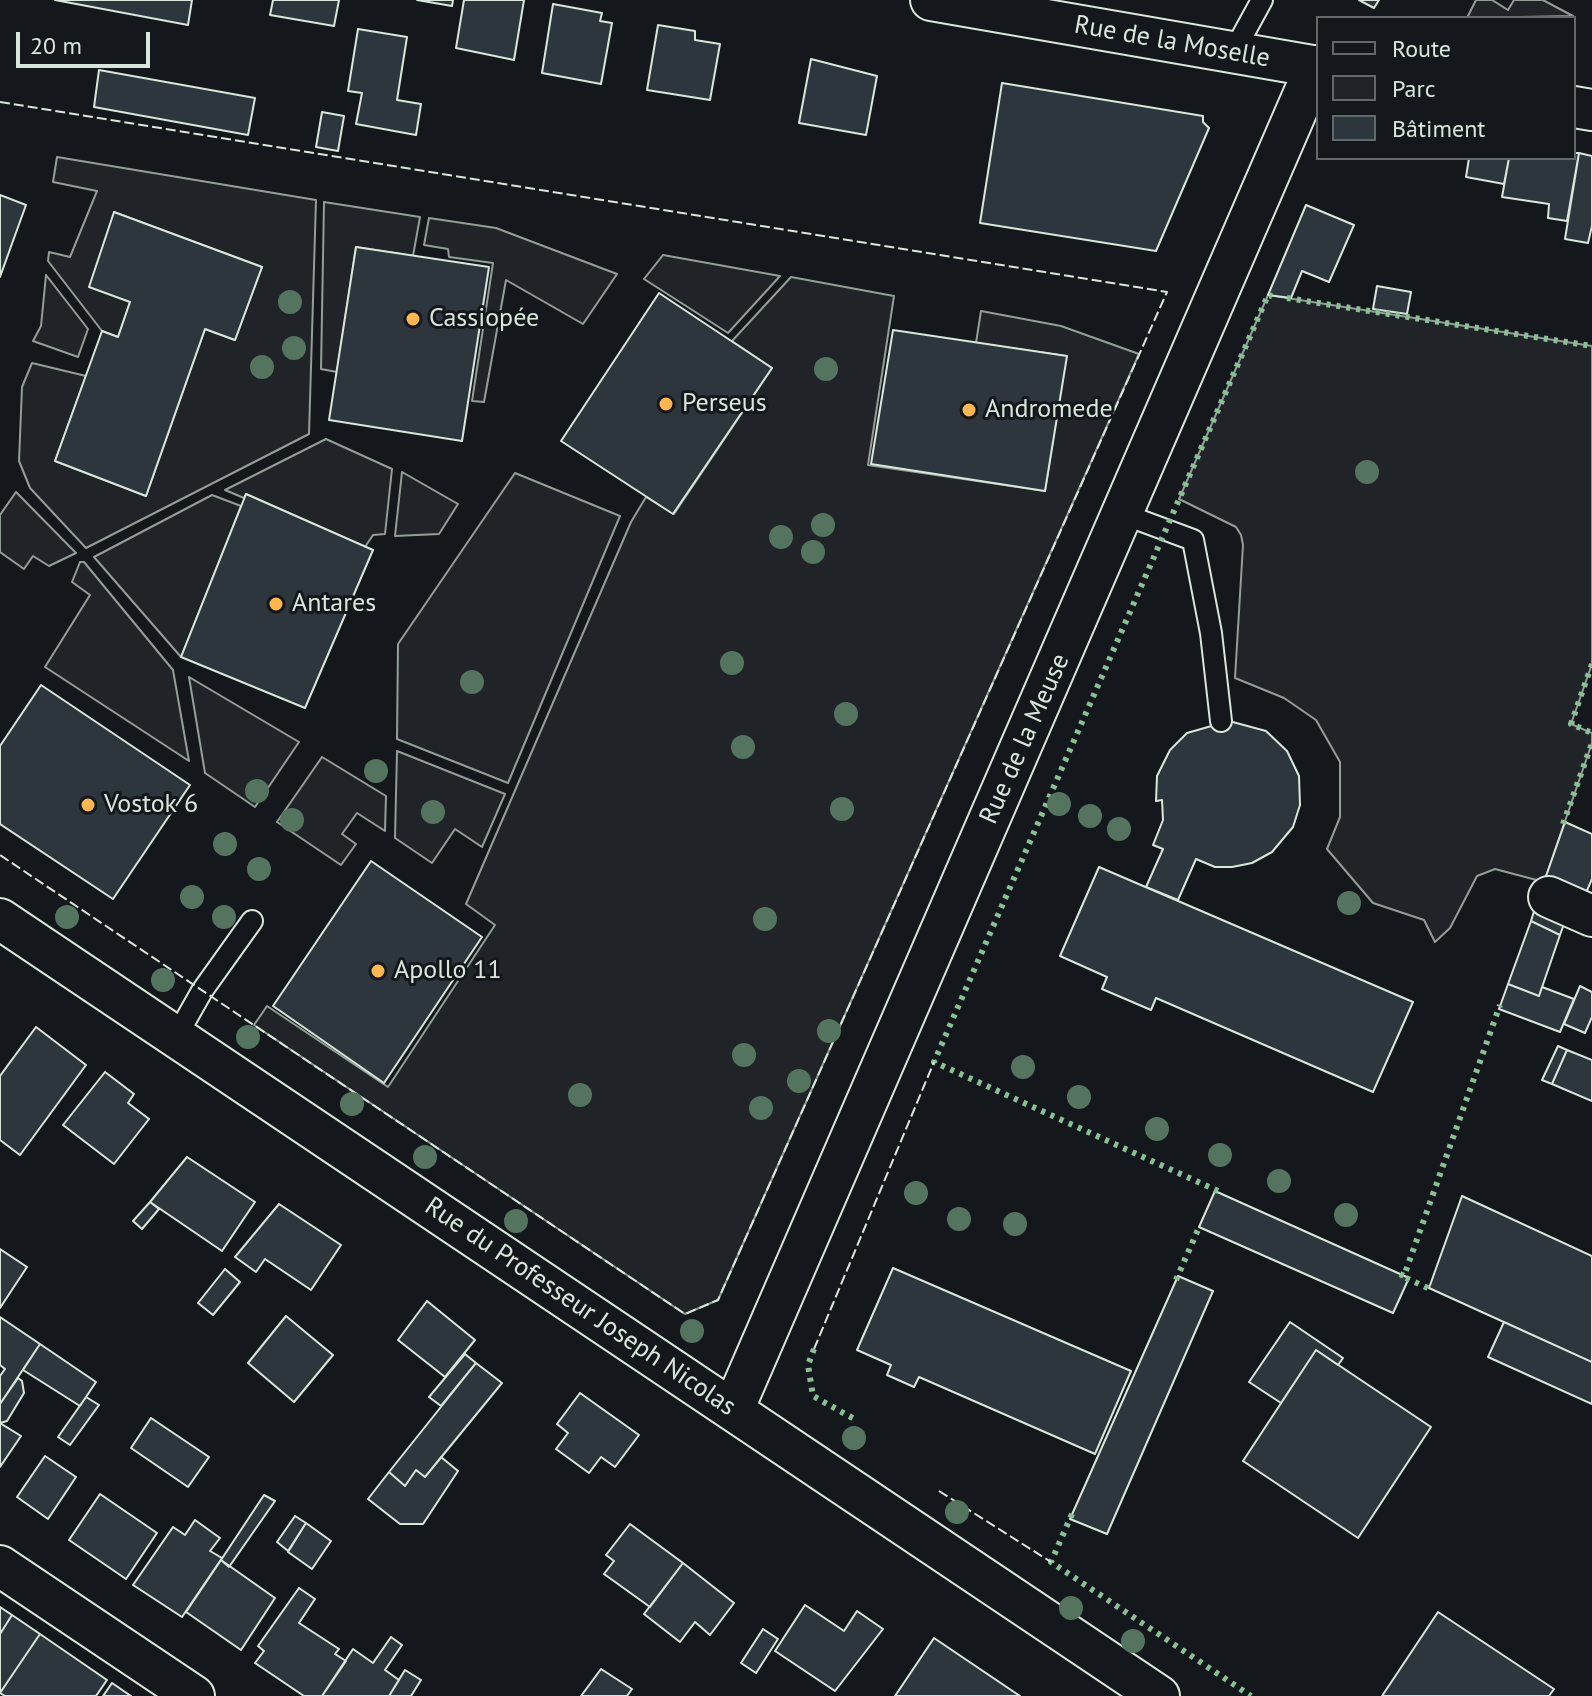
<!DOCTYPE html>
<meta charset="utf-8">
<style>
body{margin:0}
#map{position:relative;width:1592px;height:1696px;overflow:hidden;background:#14181c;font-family:"PT Sans",sans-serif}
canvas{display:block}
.legend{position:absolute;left:1316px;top:16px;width:260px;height:144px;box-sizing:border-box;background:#14181c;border:2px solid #626a69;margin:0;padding:10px 14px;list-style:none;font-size:24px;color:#d8e6dc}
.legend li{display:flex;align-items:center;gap:16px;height:40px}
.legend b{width:40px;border:2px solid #626a69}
.scale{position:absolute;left:16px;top:32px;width:134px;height:36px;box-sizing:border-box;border:4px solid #d8e6dc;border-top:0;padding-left:10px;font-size:24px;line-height:28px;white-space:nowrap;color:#d8e6dc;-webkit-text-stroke:6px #14181c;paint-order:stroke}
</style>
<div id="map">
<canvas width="1592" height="1696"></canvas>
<ul class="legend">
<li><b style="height:10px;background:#14181c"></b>Route</li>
<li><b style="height:22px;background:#202428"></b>Parc</li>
<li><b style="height:22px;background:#2c363c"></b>Bâtiment</li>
</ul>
<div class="scale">20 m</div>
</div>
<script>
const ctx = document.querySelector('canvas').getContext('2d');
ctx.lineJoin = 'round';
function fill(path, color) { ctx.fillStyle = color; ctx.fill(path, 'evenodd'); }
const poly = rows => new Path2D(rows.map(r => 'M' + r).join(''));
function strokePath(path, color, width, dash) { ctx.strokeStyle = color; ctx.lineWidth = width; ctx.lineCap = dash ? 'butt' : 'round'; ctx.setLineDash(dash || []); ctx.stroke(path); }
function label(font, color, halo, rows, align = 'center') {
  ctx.font = font + ' "PT Sans",sans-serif'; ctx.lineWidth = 6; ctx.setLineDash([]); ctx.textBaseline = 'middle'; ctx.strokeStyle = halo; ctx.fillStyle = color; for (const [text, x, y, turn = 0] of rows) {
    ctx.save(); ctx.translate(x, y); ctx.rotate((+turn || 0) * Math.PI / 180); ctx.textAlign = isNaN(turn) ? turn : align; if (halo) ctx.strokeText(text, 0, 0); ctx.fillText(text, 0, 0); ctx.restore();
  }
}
const green = poly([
 [1476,0,1492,0,1508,10,1514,0,1543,0,1573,16,1467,18,1476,0],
 [57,157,316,200,309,434,86,548,30,488,19,461,22,387,32,363,86,376,55,461,146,496,205,329,235,340,262,267,114,212,130,302,118,337,102,331,48,261,49,252,70,257,97,191,53,182,57,157],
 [324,202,420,217,413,256,356,247,337,372,321,369,324,202],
 [429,218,496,228,617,274,583,324,506,280,484,402,472,401,493,263,449,257,448,249,424,245,429,218],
 [663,255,780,276,728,333,644,279,663,255],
 [46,275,88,329,78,357,33,341,41,326,46,275],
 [791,277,894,296,868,465,1045,491,1066,356,976,343,981,311,1061,326,1139,354,718,1300,685,1314,254,1025,267,1006,388,1087,495,925,466,904,631,522,646,497,674,514,772,368,732,341,791,277],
 [1268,295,1592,346,1592,664,1571,724,1592,733,1592,743,1544,882,1495,869,1477,876,1450,928,1435,942,1424,920,1373,903,1327,849,1340,817,1340,762,1316,720,1284,698,1235,678,1243,545,1241,535,1236,527,1179,499,1268,295],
 [326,439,392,469,385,534,373,535,365,547,246,494,244,498,225,490,326,439],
 [402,472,458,504,439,534,395,536,402,472],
 [515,473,620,516,508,783,397,739,398,644,515,473],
 [16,492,76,553,49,566,33,556,24,569,0,552,0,515,16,492],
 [212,495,241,506,181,657,94,557,212,495],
 [80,562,84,562,173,670,189,761,45,667,90,595,72,582,80,562],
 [189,677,299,742,255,807,205,773,189,677],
 [397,751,505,794,482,847,455,829,432,863,395,838,397,751],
 [322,757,386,796,385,831,357,813,342,834,356,844,341,865,277,822,322,757]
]);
fill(green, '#202428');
strokePath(green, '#939e99', 2);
const building = poly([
 [55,0,192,0,188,25,55,0],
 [273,0,339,0,334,26,270,15,273,0],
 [417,0,453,0,452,6,417,0],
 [464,0,524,0,514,60,456,48,464,0],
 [1359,0,1379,0,1374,8,1359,0],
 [553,4,602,13,600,21,612,23,601,84,542,73,553,4],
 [658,25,695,31,695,40,720,44,710,100,647,90,658,25],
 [358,29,407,37,397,100,421,104,416,135,356,124,362,93,348,91,358,29],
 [811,59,877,76,866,135,799,123,811,59],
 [99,70,255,98,248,135,94,107,99,70],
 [1002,83,1203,116,1203,122,1209,128,1156,251,980,223,1002,83],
 [322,112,344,116,338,151,316,147,322,112],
 [1574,153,1579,153,1567,221,1548,218,1549,204,1502,197,1509,158,1574,158,1574,153],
 [1579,153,1592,156,1592,226,1588,243,1565,239,1579,153],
 [1469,158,1509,158,1504,184,1466,177,1469,158],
 [0,195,26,205,0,277,0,195],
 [1306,205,1354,225,1329,282,1302,271,1291,298,1268,295,1306,205],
 [114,212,262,267,235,340,205,329,146,496,55,461,102,331,118,337,130,302,89,287,114,212],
 [356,247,489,267,462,441,329,420,356,247],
 [1377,286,1411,292,1407,314,1373,309,1377,286],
 [659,293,772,368,673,514,561,441,659,293],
 [893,330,1067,356,1045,491,871,464,893,330],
 [246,494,373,550,305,708,181,657,246,494],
 [41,685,190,785,113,899,0,824,0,746,41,685],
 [1229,721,1266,731,1287,751,1299,776,1300,805,1293,827,1272,852,1252,863,1232,867,1215,867,1196,859,1178,900,1146,887,1163,849,1153,845,1163,820,1162,800,1156,801,1157,776,1170,750,1187,733,1229,721],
 [1565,822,1592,834,1592,879,1583,900,1544,882,1565,822],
 [371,861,482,937,384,1083,273,1006,371,861],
 [1099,867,1413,1002,1373,1092,1156,998,1151,1010,1102,989,1107,977,1060,956,1099,867],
 [1535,908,1565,921,1560,935,1531,921,1535,908],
 [1531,921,1560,935,1539,996,1508,984,1531,921],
 [1508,984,1539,996,1542,987,1574,999,1560,1032,1499,1009,1508,984],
 [1580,986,1592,992,1592,1017,1585,1033,1564,1024,1580,986],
 [36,1027,86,1065,20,1155,0,1140,0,1076,36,1027],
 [1558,1046,1567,1050,1552,1084,1542,1080,1558,1046],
 [1567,1050,1592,1060,1592,1101,1552,1084,1567,1050],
 [105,1072,134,1094,128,1103,149,1119,114,1164,63,1125,105,1072],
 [187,1157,255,1202,222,1251,150,1202,187,1157],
 [1215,1191,1409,1278,1393,1313,1199,1227,1215,1191],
 [1462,1196,1592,1256,1592,1362,1429,1288,1462,1196],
 [150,1202,159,1209,142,1229,133,1221,150,1202],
 [279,1204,341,1245,311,1290,265,1259,256,1272,235,1257,279,1204],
 [0,1249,27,1267,0,1308,0,1249],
 [893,1268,1131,1371,1095,1454,919,1377,914,1387,887,1375,891,1365,857,1350,893,1268],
 [225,1269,240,1282,213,1315,198,1303,225,1269],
 [1178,1276,1213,1291,1107,1534,1070,1519,1178,1276],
 [427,1301,475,1340,445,1377,398,1340,427,1301],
 [286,1316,333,1355,294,1402,248,1363,286,1316],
 [0,1317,40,1344,0,1404,0,1376,5,1369,0,1365,0,1317],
 [1290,1322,1343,1358,1338,1365,1316,1350,1281,1403,1249,1382,1290,1322],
 [1504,1322,1592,1362,1592,1404,1488,1357,1504,1322],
 [40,1344,96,1382,80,1406,23,1370,40,1344],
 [1316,1350,1431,1427,1358,1538,1243,1461,1316,1350],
 [465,1354,476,1363,441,1406,429,1397,465,1354],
 [476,1363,502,1383,425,1477,416,1470,405,1486,389,1472,476,1363],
 [18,1378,22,1381,24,1393,7,1421,0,1423,0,1404,18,1378],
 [580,1393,639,1435,615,1467,601,1457,589,1473,556,1449,568,1433,557,1424,580,1393],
 [86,1397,99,1405,70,1445,58,1437,86,1397],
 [151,1418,209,1457,188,1487,131,1448,151,1418],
 [0,1423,21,1436,0,1467,0,1423],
 [45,1456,76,1477,48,1519,17,1497,45,1456],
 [441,1457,458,1471,423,1524,400,1524,368,1499,389,1472,405,1486,416,1470,425,1477,441,1457],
 [100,1494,157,1533,126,1579,69,1540,100,1494],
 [264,1495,275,1501,229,1567,221,1560,264,1495],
 [295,1516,306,1523,288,1551,277,1542,295,1516],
 [195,1520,220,1538,210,1551,222,1558,182,1617,133,1585,173,1527,185,1535,195,1520],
 [306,1523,331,1541,312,1569,288,1552,306,1523],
 [630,1524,683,1563,650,1607,604,1574,614,1561,606,1555,630,1524],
 [221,1560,275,1598,241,1650,186,1612,221,1560],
 [683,1563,734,1603,710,1635,695,1622,680,1642,644,1614,683,1563],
 [299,1588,315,1599,299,1623,339,1649,335,1654,346,1661,322,1696,304,1696,255,1663,264,1651,258,1646,299,1588],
 [805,1605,844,1631,857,1611,883,1629,835,1691,775,1651,805,1605],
 [0,1607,12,1615,0,1634,0,1607],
 [1438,1612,1554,1689,1549,1696,1382,1696,1438,1612],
 [12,1615,40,1634,0,1693,0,1634,12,1615],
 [763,1629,778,1639,756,1673,741,1663,763,1629],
 [40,1634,107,1680,96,1696,5,1696,0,1693,40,1634],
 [391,1637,402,1645,385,1670,399,1680,389,1696,322,1696,353,1649,373,1663,391,1637],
 [934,1638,1020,1696,895,1696,934,1638],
 [601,1669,632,1689,627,1696,581,1696,601,1669],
 [405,1670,421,1680,411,1696,389,1696,405,1670],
 [112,1683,131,1696,103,1696,112,1683]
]);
fill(building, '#2c363c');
strokePath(building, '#d8e6dc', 2);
const lane = poly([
 [1233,53,1262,0],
 [1123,514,1193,540,1211,633,1221,721],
 [176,1037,202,991,252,921]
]);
const street = poly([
 [931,0,1318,67],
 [1574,107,1592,110],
 [1549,897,1592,916],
 [0,919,1159,1696],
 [733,1410,1316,66],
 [0,1566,194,1696]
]);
strokePath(lane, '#d8e6dc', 24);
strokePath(street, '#d8e6dc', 44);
strokePath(lane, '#14181c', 20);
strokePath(street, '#14181c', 40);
strokePath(poly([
 [1287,298,1592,346],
 [1592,664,1571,724,1592,733],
 [1563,824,1592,743],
 [1218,1191,934,1062,1268,295,1272,296],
 [1400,1274,1404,1276,1500,1005],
 [1406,1278,1432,1290],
 [1176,1280,1200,1225],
 [814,1349,808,1365,813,1396,856,1420],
 [1072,1514,1051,1562,1251,1696]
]), '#8ac095', 6, [4, 6]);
strokePath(poly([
 [0,102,1167,292,718,1300,685,1314,0,855],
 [814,1349,934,1062],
 [939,1491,1051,1562]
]), '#d8e6dc', 2, [10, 4]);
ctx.fillStyle = '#55745f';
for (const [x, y] of [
 [290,302],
 [294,348],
 [262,367],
 [826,369],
 [1367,472],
 [823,525],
 [781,537],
 [813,552],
 [732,663],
 [472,682],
 [846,714],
 [743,747],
 [376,771],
 [257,791],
 [1059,804],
 [842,809],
 [433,812],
 [1090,816],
 [292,820],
 [1119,829],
 [225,844],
 [259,869],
 [192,897],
 [1349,903],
 [67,917],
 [224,917],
 [765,919],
 [163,980],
 [829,1031],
 [248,1037],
 [744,1055],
 [1023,1067],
 [799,1081],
 [580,1095],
 [1079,1097],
 [352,1104],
 [761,1108],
 [1157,1129],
 [1220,1155],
 [425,1157],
 [1279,1181],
 [916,1193],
 [1346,1215],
 [959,1219],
 [516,1221],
 [1015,1224],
 [692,1331],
 [854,1438],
 [957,1512],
 [1071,1608],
 [1133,1641]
]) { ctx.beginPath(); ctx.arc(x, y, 12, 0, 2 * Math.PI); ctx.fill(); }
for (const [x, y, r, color] of [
 [413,319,8,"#ffb74d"],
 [666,404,8,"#ffb74d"],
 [969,410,8,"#ffb74d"],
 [276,604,8,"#ffb74d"],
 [88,805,8,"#ffb74d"],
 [378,971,8,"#ffb74d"]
]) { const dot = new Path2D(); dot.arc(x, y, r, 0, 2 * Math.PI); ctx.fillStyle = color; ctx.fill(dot); strokePath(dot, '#14181c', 3); }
label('26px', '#d8e6dc', '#14181c', [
 ["Rue de la Moselle",1172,42,10],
 ["Rue de la Meuse",1025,739,-66],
 ["Rue du Professeur Joseph Nicolas",580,1307,34]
]);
label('26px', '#d8e6dc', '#14181c', [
 ["Cassiopée",429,319],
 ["Perseus",682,404],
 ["Andromede",985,410],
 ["Antares",292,604],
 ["Vostok 6",104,805],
 ["Apollo 11",394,971]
], 'left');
</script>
